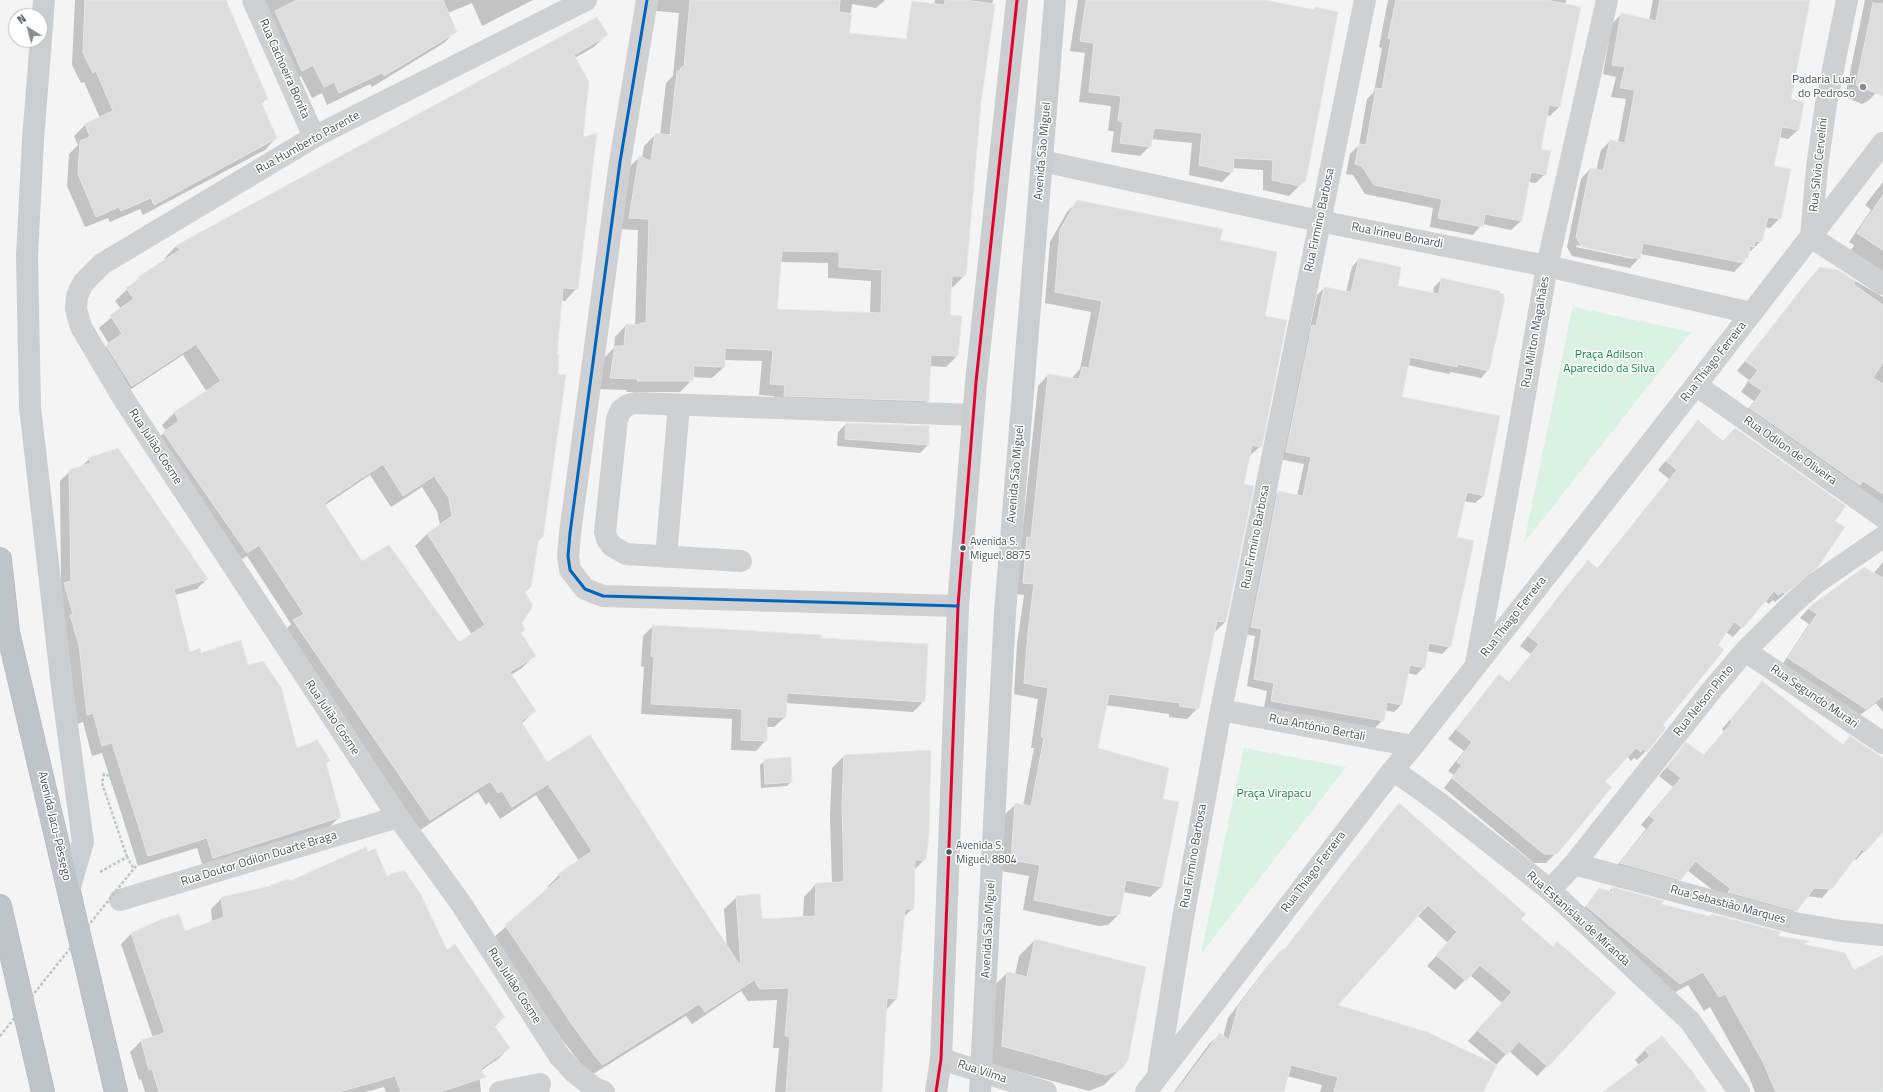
<!DOCTYPE html>
<meta charset="utf-8">
<style>
body{margin:0}
#map{position:relative;width:1883px;height:1092px;overflow:hidden;background:#f4f4f4;font-family:"Titillium Web",sans-serif}
canvas{display:block}
.north{position:absolute;left:8px;top:8px;width:40px;height:40px;box-sizing:border-box;background:#fff;border:1px solid #b7bbc0;border-radius:50%;rotate:324deg;font-size:11px;font-weight:700;line-height:16px;text-align:center;color:#4a5661}
.north::after{content:'';display:block;margin:auto;width:14px;height:18px;background:#868d94;clip-path:polygon(50% 0,100% 100%,50% 72%,0 100%)}
</style>
<div id="map">
<canvas width="1883" height="1092"></canvas>
<div class="north">N</div>
</div>
<script>
const ctx = document.querySelector('canvas').getContext('2d');
ctx.lineJoin = 'round';
function fill(path, color) { ctx.fillStyle = color; ctx.fill(path, 'evenodd'); }
const poly = rows => new Path2D(rows.map(r => 'M' + r).join(''));
function strokePath(path, color, width, dash) { ctx.strokeStyle = color; ctx.lineWidth = width; ctx.lineCap = dash ? 'butt' : 'round'; ctx.setLineDash(dash || []); ctx.stroke(path); }
function label(font, color, halo, rows, align = 'center') {
  ctx.font = font + ' "Titillium Web",sans-serif'; ctx.lineWidth = 3; ctx.setLineDash([]); ctx.textBaseline = 'middle'; ctx.strokeStyle = halo; ctx.fillStyle = color; for (const [text, x, y, turn = 0] of rows) {
    ctx.save(); ctx.translate(x, y); ctx.rotate((+turn || 0) * Math.PI / 180); ctx.textAlign = isNaN(turn) ? turn : align; if (halo) ctx.strokeText(text, 0, 0); ctx.fillText(text, 0, 0); ctx.restore();
  }
}
fill(poly([
 [1574,307,1691,332,1524,543,1572,310],
 [1244,748,1346,767,1201,954,1243,752]
]), '#d9f2e3');
fill(poly([
 [75,0,224,0,267,99,261,104,276,138,265,150,143,215,140,209,110,222,108,218,85,227,67,186,69,154,78,145,74,136,85,125,100,118,84,82,81,83,72,65],
 [254,0,533,0,482,26,472,3,448,13,456,31,444,43,372,87,370,84,327,105,322,93,312,98,301,76,290,82],
 [658,0,885,0,876,8,852,4,848,33,980,102,965,275,953,287,950,287,949,316,957,356,946,367,930,366,928,401,917,412,773,407,774,396,759,395,762,361,724,360,724,367,712,378,692,377,692,380,680,392,626,392,627,390,599,389,604,358,614,348,615,337,626,325,635,326,638,230,618,229,628,168,640,157,642,158,644,146,656,134,660,135,666,83,673,76,679,13,656,11],
 [780,262,828,263,828,278,871,281,870,313,776,310],
 [935,0,993,0,991,14,933,17],
 [1078,0,1259,0,1313,11,1316,8,1299,186,1289,196,1263,190,1263,170,1232,168,1232,172,1222,182,1189,175,1192,143,1152,139,1150,146,1140,156,1111,152,1114,131,1108,131,1111,106,1079,102,1085,53,1070,51],
 [1388,0,1566,0,1565,5,1579,8,1559,107,1550,116,1546,115,1539,150,1545,174,1536,183,1528,182,1521,221,1511,230,1482,224,1473,235,1430,227,1433,208,1365,194,1353,175,1346,174,1350,154,1359,145,1367,99,1374,92,1382,48,1379,47],
 [1653,0,1810,0,1790,100,1803,102,1798,130,1788,139,1779,137,1773,167,1780,218,1770,228,1764,227,1761,241,1751,251,1749,251,1743,263,1734,272,1640,254,1639,258,1630,268,1572,256,1567,247,1581,179,1590,169,1596,171,1601,150,1610,141,1618,142,1626,99,1611,97,1616,77,1603,74,1612,24,1621,14,1649,20],
 [1577,245,1633,257,1633,259,1576,247],
 [1865,0,1883,0,1883,86,1868,101,1862,104,1845,97],
 [596,18,606,35,594,47,575,58,582,139,577,288,565,301,561,300,542,537,538,541,524,593,520,623,520,634,534,656,522,668,511,675,535,711,521,724,547,764,727,947,724,909,737,897,761,920,803,917,804,897,816,884,832,884,830,816,832,768,844,756,925,859,914,870,913,908,903,918,896,999,886,1010,881,1092,775,1092,779,1048,773,1048,777,1000,748,1001,741,991,692,1024,686,1016,590,1076,561,1038,493,938,549,889,547,887,559,875,579,861,536,795,500,819,489,802,486,805,478,792,417,832,282,633,291,624,247,556,234,564,151,445,166,431,162,425,174,413,207,392,183,355,119,397,94,357,109,344,99,328,121,309,115,301,139,278,167,260,164,259,175,247],
 [370,475,391,507,422,487,437,511,440,525,427,534,415,546,472,635,459,644,362,563,324,506],
 [1883,182,1883,276,1850,252,1854,245,1849,242,1871,210,1865,205],
 [1078,201,1219,241,1264,317,1261,446,1248,457,1243,485,1253,487,1225,622,1214,633,1198,708,1187,719,1169,717,1169,714,1106,705,1097,748,1162,800,1161,887,1150,897,1123,892,1119,914,1108,925,1099,926,1023,910,1029,876,1001,871,1004,815,1015,805,1023,806,1034,748,1031,748,1038,699,1014,694,1017,644,1024,595,1013,594,1021,545,1038,386,1048,375,1071,379,1080,369,1091,312,1045,303,1050,242,1067,212],
 [1359,259,1397,286,1433,294,1434,287,1442,279,1488,370,1481,378,1451,372,1449,374,1408,365,1401,397,1498,417,1483,496,1475,503,1464,501,1456,538,1450,646,1442,654,1427,651,1424,667,1416,675,1408,673,1401,705,1394,712,1384,710,1383,720,1375,728,1264,708,1267,691,1247,686,1255,636,1244,634,1271,500,1278,492,1297,496,1304,464,1279,459,1304,334,1310,328,1317,295,1324,288,1346,292,1352,267],
 [1820,268,1838,271,1883,297,1883,509,1742,417,1754,401,1741,392,1749,380,1737,371,1811,277],
 [1698,422,1722,442,1735,429,1834,521,1807,576,1775,602,1773,600,1769,604,1765,601,1733,637,1726,632,1661,725,1646,751,1637,760,1634,758,1631,761,1627,756,1604,782,1556,853,1546,863,1534,863,1444,788,1454,775,1448,771,1464,751,1448,739,1499,675,1508,683,1531,654,1520,646,1579,571,1588,562,1597,569,1669,479,1658,470],
 [846,424,928,445,920,453,837,446,838,432],
 [89,459,207,579,197,589,175,595,189,653,248,666,297,749,330,761,325,765,340,817,329,827,203,867,197,848,138,866,102,753,92,756,83,722,77,724,61,588,60,481,70,471,80,468],
 [1883,562,1883,712,1876,703,1856,718,1780,668,1809,624,1800,618,1808,609,1864,568,1873,574],
 [653,626,820,639,924,701,913,712,786,703,785,717,774,727,766,727,766,740,756,751,731,750,732,719,641,714,644,667,641,666,643,636],
 [1762,682,1842,746,1883,758,1883,830,1856,860,1854,859,1822,898,1806,896,1787,919,1723,898,1687,870,1671,888,1612,872,1646,829,1641,825,1673,787,1659,776,1686,744,1703,756,1724,732,1722,729],
 [765,760,791,782,787,786,761,788,760,765],
 [1399,805,1520,919,1552,948,1557,943,1547,1066,1537,1076,1509,1051,1496,1065,1481,1092,1320,1092,1322,1085,1287,1076,1283,1092,1174,1092,1209,1044,1220,1034,1223,1037,1228,1018,1269,964,1284,950,1389,815],
 [1417,915,1448,943,1427,966,1455,990,1470,975,1502,1003,1468,1041,1495,1064,1336,1005],
 [387,878,504,1017,494,1027,509,1048,498,1059,479,1072,481,1092,386,1092,384,1087,365,1092,145,1092,141,1079,139,1080,130,1052,141,1041,153,1038,121,944,132,933,184,932,212,922,211,909,222,898,290,882],
 [1612,888,1659,905,1776,937,1806,942,1803,945,1854,972,1883,962,1883,1092,1755,1092,1749,1077,1710,1007,1704,1011,1688,985,1665,998,1572,921,1600,890,1609,892],
 [1035,940,1121,1068,1104,1085,1089,1091,986,1063,991,989,1007,973,1015,975,1019,956],
 [1645,1050,1706,1092,1605,1092,1640,1066,1635,1060]
]), '#0003');
const building = poly([
 [85,0,226,0,268,99,261,102,277,138,154,205,151,198,121,211,119,207,96,217,78,174,80,141,90,137,85,124,113,111,96,71,93,73,83,53,85,0],
 [297,0,443,0,457,32,384,76,382,73,339,93,334,82,324,87,313,65,302,71,275,11,297,0],
 [690,0,840,0,839,12,852,14,849,33,906,39,912,1,944,5,945,0,965,0,995,4,981,102,966,276,952,276,950,315,962,316,958,356,931,355,929,401,784,396,785,385,770,384,773,350,725,348,725,367,694,366,693,381,637,381,638,379,610,378,615,346,624,346,626,324,640,325,640,323,646,323,649,219,629,218,639,156,651,161,655,133,670,135,677,71,680,71,681,67,684,67,690,0],
 [782,251,839,252,839,267,882,270,881,313,777,309,782,251],
 [1086,0,1264,0,1315,10,1315,7,1338,12,1306,180,1300,186,1272,180,1273,160,1234,158,1233,173,1199,165,1202,133,1154,128,1151,147,1120,143,1123,122,1118,121,1121,96,1089,92,1094,43,1080,41,1086,0],
 [1396,0,1547,0,1581,7,1560,107,1549,105,1541,149,1551,151,1546,175,1531,172,1522,221,1485,214,1483,227,1438,218,1442,199,1374,185,1362,166,1355,164,1359,144,1366,145,1376,88,1382,89,1391,39,1388,38,1396,0],
 [1660,0,1810,0,1791,99,1804,102,1799,130,1782,127,1774,166,1791,169,1781,219,1768,217,1762,242,1755,241,1754,247,1750,246,1748,258,1745,258,1744,263,1643,243,1640,259,1582,247,1576,237,1590,168,1603,171,1610,140,1625,143,1635,90,1620,88,1625,67,1612,65,1621,13,1656,21,1660,0],
 [1873,3,1883,4,1883,96,1856,85,1873,3],
 [597,17,608,35,574,55,589,82,583,137,597,133,578,289,563,288,557,355,559,355,558,374,566,375,543,537,539,537,531,587,525,592,533,606,522,623,525,630,521,633,536,656,510,672,536,711,521,721,547,762,590,735,741,967,736,896,760,894,762,919,815,916,816,883,844,882,842,803,844,755,931,750,929,833,926,860,915,860,914,909,905,909,897,999,887,998,882,1092,786,1092,790,1037,785,1036,789,988,760,989,754,980,705,1012,699,1004,602,1065,573,1026,505,925,561,877,558,874,592,851,548,784,512,807,502,791,498,793,490,781,430,820,293,620,304,614,259,545,247,553,163,432,179,421,174,412,221,381,196,344,132,386,106,345,122,334,110,315,134,299,126,288,139,279,138,277,181,249,175,246,597,17],
 [383,464,403,496,434,476,449,498,452,516,427,533,485,625,459,642,389,545,362,561,324,503,383,464],
 [1883,195,1883,250,1857,233,1883,195],
 [1077,200,1223,229,1220,240,1277,252,1265,316,1287,320,1262,447,1252,445,1244,484,1254,486,1226,622,1217,621,1199,709,1179,706,1180,703,1109,694,1098,748,1169,768,1163,799,1179,802,1162,887,1126,880,1120,914,1110,916,1034,900,1040,865,1011,860,1015,803,1031,806,1044,738,1041,737,1048,688,1024,683,1028,632,1034,584,1023,583,1027,537,1031,538,1048,374,1079,379,1082,367,1089,368,1102,301,1055,292,1060,230,1077,200],
 [1359,258,1401,267,1398,286,1439,294,1441,278,1500,291,1500,293,1504,294,1504,297,1505,298,1489,371,1458,364,1457,367,1410,357,1402,397,1500,416,1484,496,1467,492,1457,537,1474,541,1451,647,1429,643,1425,668,1410,665,1402,705,1387,702,1384,721,1271,701,1274,683,1254,679,1262,629,1251,627,1278,491,1303,496,1311,457,1286,452,1312,325,1316,326,1324,287,1351,292,1359,258],
 [1820,267,1838,270,1855,281,1853,284,1883,305,1883,362,1873,378,1883,384,1883,494,1863,481,1860,485,1750,408,1762,391,1749,382,1758,370,1745,361,1820,267],
 [1698,420,1723,441,1735,428,1846,506,1835,521,1845,527,1818,567,1785,594,1783,592,1778,595,1774,591,1743,628,1734,622,1718,645,1724,650,1663,725,1666,728,1647,752,1643,749,1641,752,1636,748,1605,782,1612,787,1557,854,1544,854,1452,778,1462,765,1457,762,1472,742,1456,729,1499,674,1509,682,1539,644,1528,636,1558,597,1588,560,1598,569,1677,470,1666,461,1698,420],
 [846,423,929,426,929,445,845,439,846,423],
 [118,448,208,579,174,589,190,652,200,648,201,653,241,640,248,665,263,661,281,687,297,748,317,740,331,761,326,763,341,817,213,858,207,838,148,856,112,743,102,746,93,713,87,715,79,645,70,615,73,614,64,583,71,581,69,470,91,463,88,458,118,448],
 [1864,567,1883,578,1883,696,1866,709,1788,658,1817,614,1808,608,1864,567],
 [653,625,821,635,821,638,928,644,925,702,787,693,786,717,767,717,767,741,741,740,742,709,651,704,654,657,651,656,653,625],
 [1762,681,1843,745,1850,736,1883,758,1883,832,1865,852,1862,849,1832,889,1814,888,1797,911,1728,892,1731,889,1695,861,1681,880,1620,863,1655,820,1650,816,1681,778,1667,767,1686,742,1704,755,1732,722,1730,720,1762,681],
 [791,757,792,782,765,784,764,759,791,757],
 [1399,803,1526,914,1521,919,1553,947,1557,941,1616,993,1548,1067,1519,1041,1507,1055,1477,1030,1512,992,1480,965,1466,981,1436,955,1457,932,1428,905,1338,1005,1427,1032,1497,1065,1483,1092,1334,1092,1338,1077,1291,1065,1284,1092,1176,1092,1220,1033,1229,1040,1238,1007,1279,952,1288,946,1399,803],
 [366,847,368,852,375,848,387,876,404,870,420,893,447,950,455,944,505,1017,494,1025,510,1048,480,1069,486,1077,440,1092,401,1092,395,1076,339,1092,159,1092,152,1069,149,1070,141,1040,165,1033,131,933,160,920,179,914,185,931,224,917,221,897,271,886,271,885,289,879,290,881,366,847],
 [1612,887,1664,901,1661,904,1709,916,1712,914,1781,932,1778,936,1809,941,1803,944,1845,953,1854,970,1883,955,1883,1092,1776,1092,1763,1062,1725,994,1719,997,1703,972,1680,984,1586,906,1599,888,1613,892,1612,887],
 [1035,939,1146,967,1128,1060,1122,1069,1106,1075,1002,1046,1007,972,1027,977,1035,939],
 [1662,1036,1692,1071,1707,1092,1603,1092,1650,1056,1644,1049,1662,1036]
]);
fill(building, '#ddddde');
strokePath(building, '#e5e6e7', 1);
const highway = poly([
 [0,559,8,632,116,1092],
 [0,906,43,1092]
]);
strokePath(highway, '#b9bec3', 24);
strokePath(poly([
 [100,872,127,857,134,869]
]), '#bcc7c4', 2.5, [3, 2]);
strokePath(poly([
 [253,0,314,137],
 [586,0,314,137,102,264,83,283,77,296,76,309,81,327,123,398,398,817,460,902,560,1057,574,1072,593,1087,604,1092],
 [647,0,620,162,570,533,568,556,570,570,585,589,603,596,958,606],
 [1847,0,1826,104,1817,167,1811,237,1883,284],
 [1042,161,1319,221,1547,266,1751,313],
 [1696,385,1883,517],
 [666,557,679,405],
 [741,561,626,554,612,546,607,539,605,532,617,419,621,410,628,405,635,403,973,415],
 [1745,651,1883,743],
 [1476,664,1516,446,1547,266,1607,0],
 [1221,710,1413,746],
 [1393,770,1438,802,1550,890,1690,1021,1739,1092],
 [1574,864,1795,923,1841,931,1883,935],
 [1550,890,1574,864,1711,691,1745,651,1790,606,1816,583,1883,537],
 [120,900,398,817],
 [941,1059,1046,1092],
 [1158,1074,1182,924,1221,710,1365,0],
 [500,1092,540,1084,538,1092],
 [1146,1092,1393,770,1413,746,1696,385,1883,143]
]), '#ced0d2', 22);
strokePath(poly([
 [44,0,33,140,27,256,30,407,63,695,83,842,69,890],
 [936,1092,941,1059,958,606,976,382,1017,0],
 [980,1092,1005,612,1055,0]
]), '#caced1', 22);
strokePath(highway, '#bec4c9', 22);
strokePath(poly([
 [0,1036,140,861,110,776,104,774,102,783,127,857]
]), '#bcc7c4', 2.5, [3, 2]);
strokePath(poly([
 [936,1092,941,1059,958,606,976,382,1017,0]
]), '#e4002b', 3);
strokePath(poly([
 [647,0,620,162,570,533,568,556,570,570,585,589,603,596,958,606]
]), '#0065bd', 3);
for (const [x, y, r, color] of [
 [1863,87,4,"#868d94"],
 [963,548,3.5,"#4a5661"],
 [949,852,3.5,"#4a5661"]
]) { const dot = new Path2D(); dot.arc(x, y, r, 0, 2 * Math.PI); ctx.fillStyle = color; ctx.fill(dot); strokePath(dot, '#fff', 1.5); }
label('11px', '#4a5661', '#fff', [
 ["Avenida S.",970,542],
 ["Miguel, 8875",970,556],
 ["Avenida S.",956,846],
 ["Miguel, 8804",956,860]
], 'left');
label('12px', '#4a5661', '#fff', [
 ["Rua Cachoeira Bonita",284,69,66],
 ["Rua Humberto Parente",308,143,-29],
 ["Avenida São Miguel",1043,151,-85],
 ["Rua Sílvio Cervelini",1819,165,-84],
 ["Rua Firmino Barbosa",1320,220,-78],
 ["Rua Irineu Bonardi",1397,236,11],
 ["Rua Milton Magalhães",1536,332,-80],
 ["Rua Thiago Ferreira",1714,362,-52],
 ["Rua Julião Cosme",155,447,57],
 ["Rua Odilon de Oliveira",1790,451,35],
 ["Avenida São Miguel",1016,474,-85],
 ["Rua Firmino Barbosa",1256,537,-79],
 ["Rua Thiago Ferreira",1514,617,-52],
 ["Rua Segundo Murari",1814,697,34],
 ["Rua Nelson Pinto",1704,701,-51],
 ["Rua Julião Cosme",332,718,56],
 ["Rua Antônio Bertali",1317,728,11],
 ["Avenida Jacu-Pêssego",54,826,77],
 ["Rua Firmino Barbosa",1194,856,-80],
 ["Rua Doutor Odilon Duarte Braga",259,859,-17],
 ["Rua Thiago Ferreira",1314,872,-53],
 ["Rua Sebastião Marques",1728,905,15],
 ["Rua Estanislau de Miranda",1578,919,42],
 ["Avenida São Miguel",989,929,-87],
 ["Rua Julião Cosme",514,986,57],
 ["Rua Vilma",982,1072,18]
]);
label('12px', '#4a5661', '#fff', [
 ["Padaria Luar",1855,80],
 ["do Pedroso",1855,94]
], 'right');
label('12px', '#17864f', '#fff', [
 ["Praça Adilson",1609,355],
 ["Aparecido da Silva",1609,369],
 ["Praça Virapacu",1274,794]
]);
</script>
